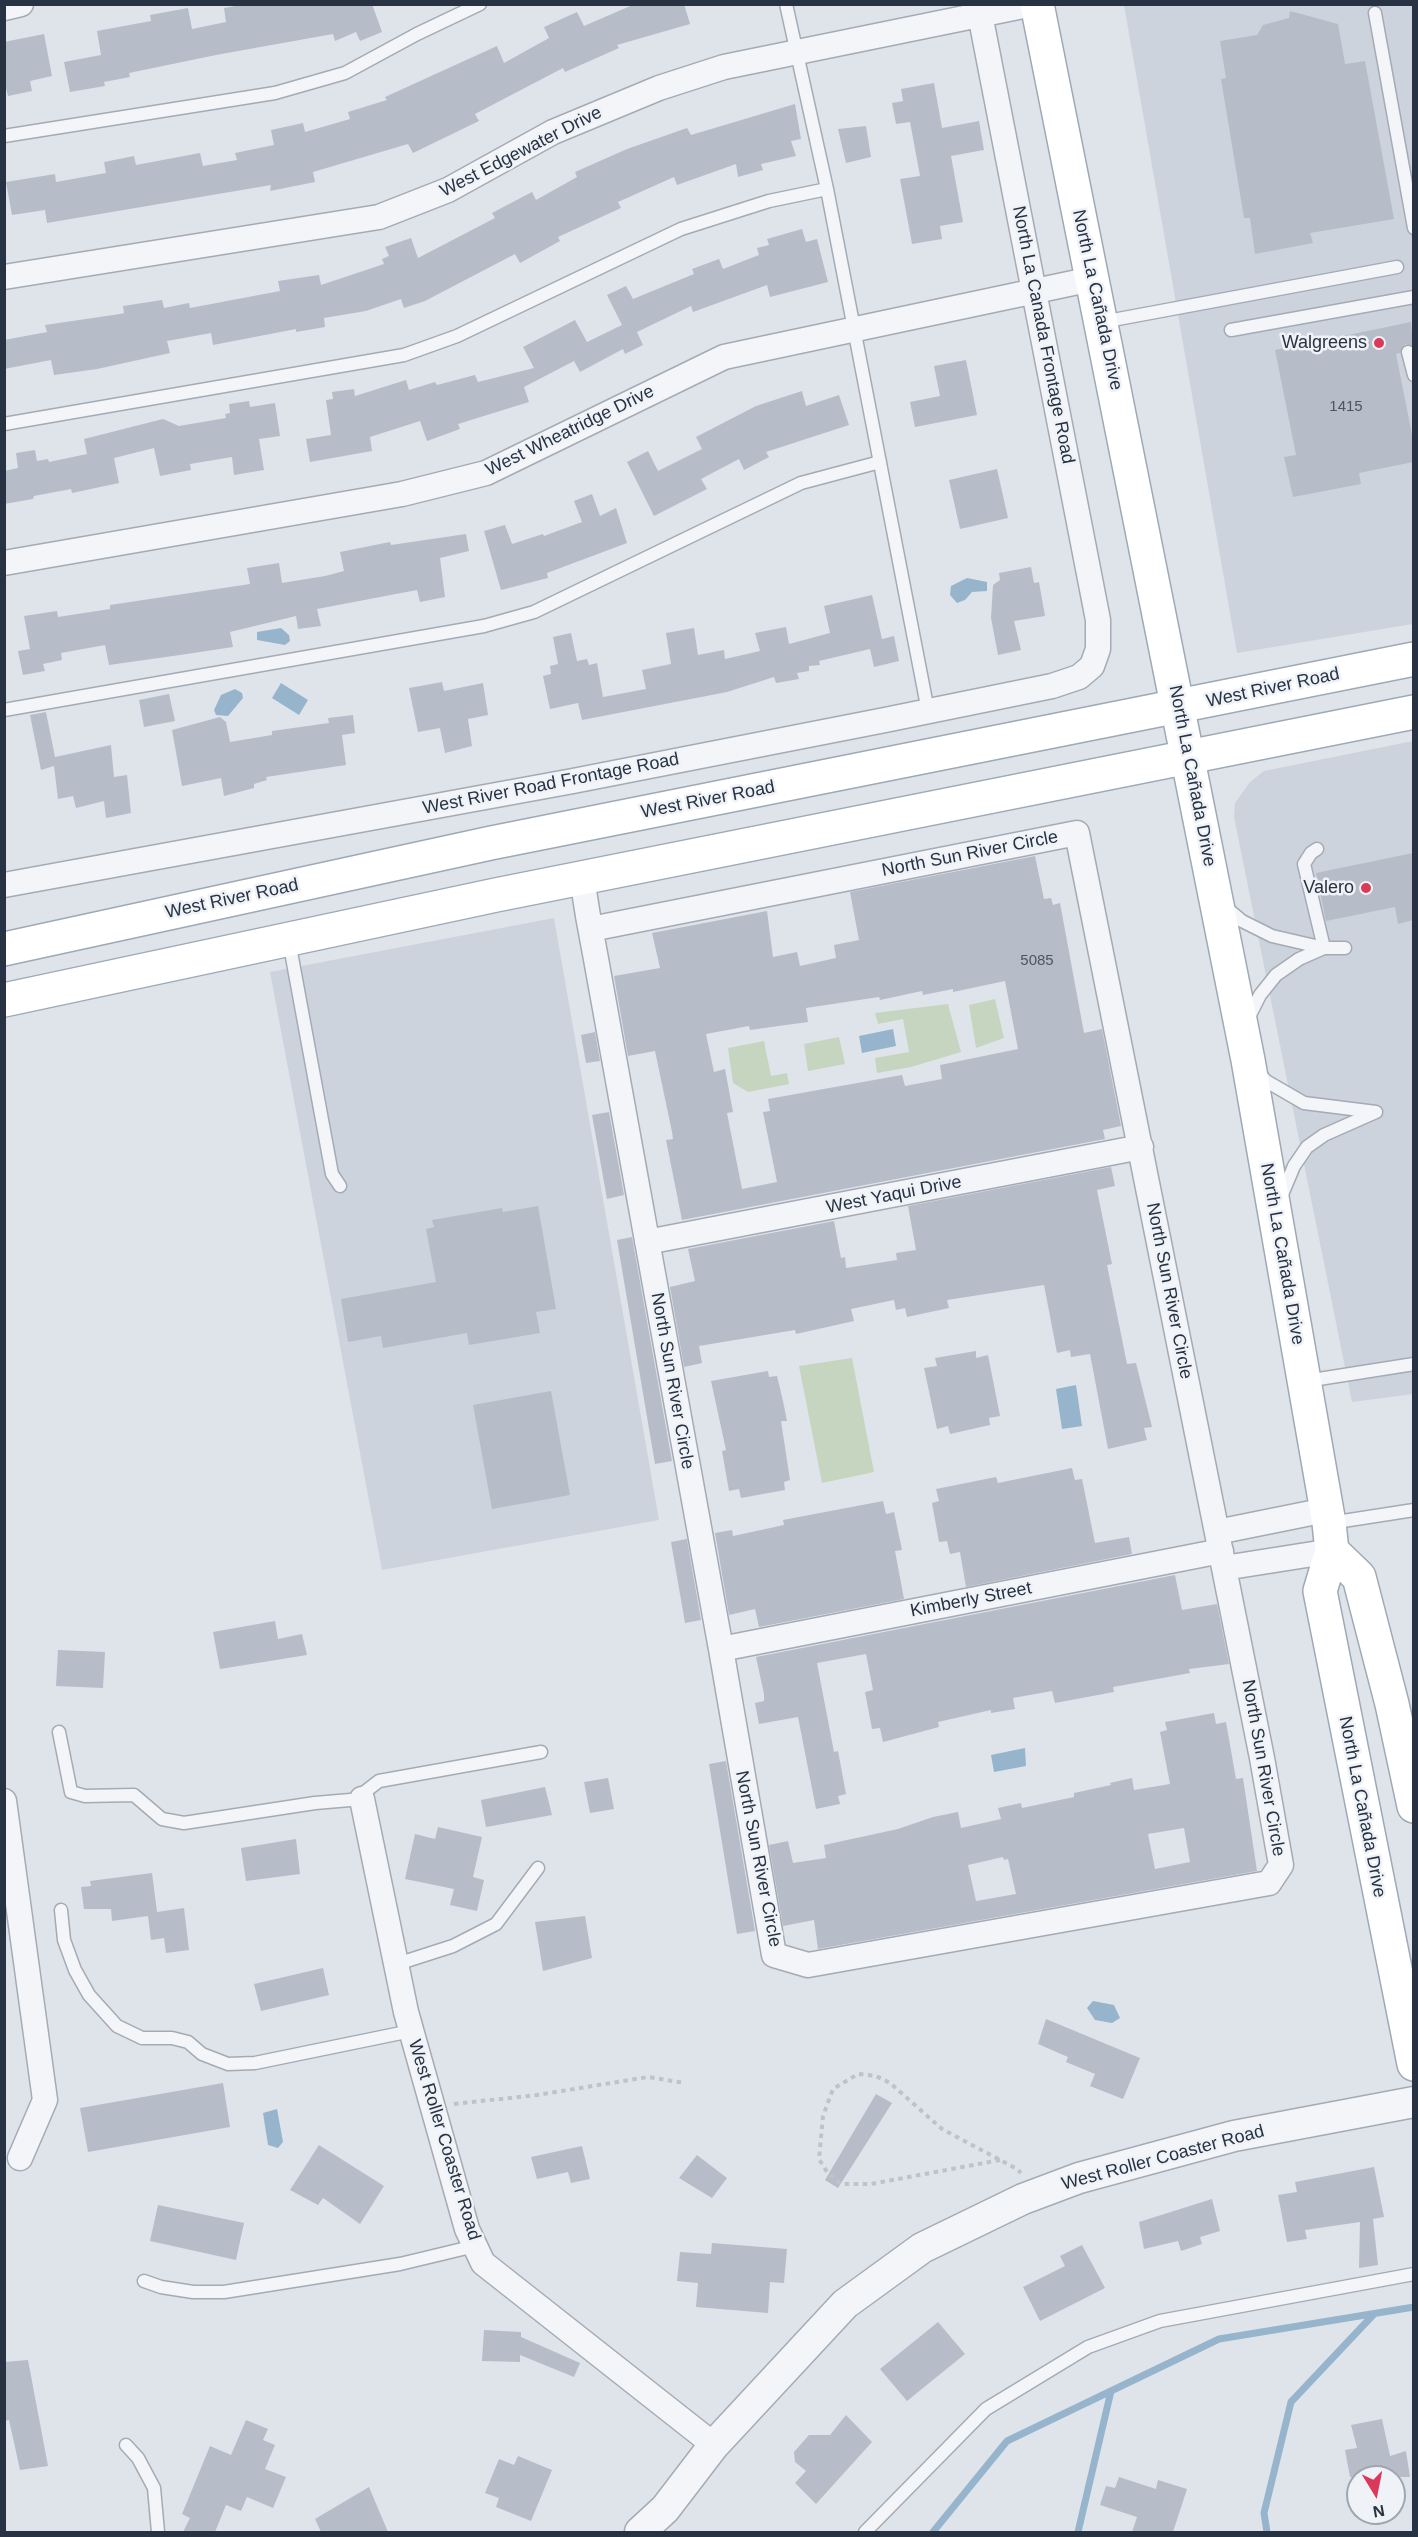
<!DOCTYPE html>
<meta charset="utf-8">
<style>
body{margin:0}
#map{position:relative;width:1418px;height:2537px;overflow:hidden;background:#dfe4ea;font-family:Arial,sans-serif}
canvas{display:block}
.frame{position:absolute;inset:0;border:6px solid #273243;pointer-events:none}
.north{position:absolute;left:1346px;top:2465px;width:60px;height:60px;box-sizing:border-box;background:#eff3f7;border:2px solid #9fa6af;border-radius:50%;rotate:170deg;font-size:16px;font-weight:700;line-height:24px;text-align:center;color:#273243}
.north::after{content:'';display:block;margin:auto;width:21px;height:27px;background:#db3959;clip-path:polygon(50% 0,100% 100%,50% 72%,0 100%)}
</style>
<div id="map">
<canvas width="1418" height="2537"></canvas>
<div class="frame"></div>
<div class="north">N</div>
</div>
<script>
const ctx = document.querySelector('canvas').getContext('2d');
ctx.lineJoin = 'round';
function fill(path, color) { ctx.fillStyle = color; ctx.fill(path, 'evenodd'); }
const poly = rows => new Path2D(rows.map(r => 'M' + r).join(''));
function strokePath(path, color, width, dash) { ctx.strokeStyle = color; ctx.lineWidth = width; ctx.lineCap = dash ? 'butt' : 'round'; ctx.setLineDash(dash || []); ctx.stroke(path); }
function label(font, color, halo, rows, align = 'center') {
  ctx.font = font + ' Arial,sans-serif'; ctx.lineWidth = 5; ctx.setLineDash([]); ctx.textBaseline = 'middle'; ctx.strokeStyle = halo; ctx.fillStyle = color; for (const [text, x, y, turn = 0] of rows) {
    ctx.save(); ctx.translate(x, y); ctx.rotate((+turn || 0) * Math.PI / 180); ctx.textAlign = isNaN(turn) ? turn : align; if (halo) ctx.strokeText(text, 0, 0); ctx.fillText(text, 0, 0); ctx.restore();
  }
}
fill(poly([
 [1124,5,1413,5,1413,624,1237,653],
 [1413,741,1413,1394,1352,1402,1234,817,1235,803,1250,782,1264,771],
 [554,918,659,1520,382,1570,270,972]
]), '#cdd3dc');
fill(poly([
 [995,999,1004,1038,976,1048,969,1005],
 [948,1004,961,1052,911,1067,877,1073,875,1058,909,1052,903,1019,878,1024,875,1013],
 [839,1037,845,1064,808,1071,804,1044],
 [764,1041,771,1076,787,1073,789,1084,748,1092,733,1083,728,1048],
 [852,1358,874,1472,822,1483,799,1366]
]), '#c6d5c0');
fill(poly([
 [967,578,987,582,987,591,972,592,965,600,957,603,950,595,951,586],
 [281,628,289,635,290,641,285,645,257,640,257,632],
 [281,683,308,700,299,715,272,698],
 [235,689,242,693,243,698,228,716,216,715,214,710,221,695],
 [893,1029,896,1046,862,1053,859,1036],
 [1076,1385,1082,1426,1062,1429,1056,1389],
 [1025,1748,1026,1766,994,1772,991,1755],
 [1093,2001,1114,2005,1120,2018,1112,2023,1095,2020,1087,2008],
 [277,2109,283,2142,278,2148,268,2145,263,2113]
]), '#97b4cd');
strokePath(poly([
 [933,2532,1007,2441,1219,2339,1414,2307],
 [1078,2532,1111,2391],
 [1267,2532,1264,2513,1291,2402,1374,2314]
]), '#97b4cd', 7);
fill(poly([
 [247,4,372,4,382,32,360,41,356,32,335,41,333,34,216,55,129,73,130,77,104,82,105,86,70,92,64,62,101,55,97,31,151,21,150,15,188,8,192,29,226,22,224,8],
 [635,4,684,4,690,24,617,45,619,48,565,72,563,68,475,114,479,121,413,153,408,144,313,172,315,182,270,191,271,185,47,223,45,210,12,215,6,182,55,174,56,182,106,173,104,162,134,156,136,165,200,153,203,166,237,160,235,153,274,145,271,130,303,123,305,132,350,119,348,112,387,100,385,97,497,46,504,63,549,38,544,27,577,12,584,26],
 [1290,11,1338,24,1345,64,1365,61,1394,219,1310,233,1313,243,1255,254,1250,218,1244,218,1221,79,1226,78,1220,41,1257,35,1263,25,1289,18],
 [44,34,52,76,30,81,32,91,8,96,4,81,4,42],
 [934,83,942,128,979,121,984,150,951,156,963,222,940,226,942,239,912,244,900,179,920,176,910,122,896,124,892,103,903,101,901,89],
 [795,104,801,139,791,141,796,156,761,164,763,170,738,177,736,164,677,185,674,177,618,202,621,208,558,237,560,241,520,263,515,254,425,301,404,308,401,299,366,311,324,318,325,327,296,332,296,329,213,345,211,333,167,341,170,353,97,369,54,375,51,360,4,369,4,340,47,332,45,325,120,314,124,313,123,306,162,300,164,308,189,303,190,308,280,291,278,281,319,275,321,285,384,264,382,259,389,256,385,247,411,238,418,258,495,218,492,213,532,192,536,200,577,177,575,172,627,149,687,128,691,135],
 [866,126,871,157,846,163,838,129],
 [802,229,806,242,817,239,828,282,770,297,767,285,693,312,691,306,637,332,643,345,625,354,623,349,580,372,574,361,524,387,529,402,458,424,460,429,427,441,420,421,370,437,372,451,310,462,306,439,331,435,326,400,333,399,332,392,354,389,355,396,406,380,409,390,435,382,437,385,475,375,478,382,534,368,523,347,575,320,587,342,622,325,607,295,626,286,633,299,694,274,692,269,719,259,723,269,759,255,757,248,769,245,767,239],
 [1411,322,1413,346,1405,344,1400,353,1396,354,1413,440,1413,462,1359,473,1361,484,1293,497,1284,457,1296,455,1275,350],
 [966,360,977,415,915,427,910,402,940,396,934,366],
 [802,391,806,406,839,395,849,425,766,452,769,457,744,470,739,459,701,479,707,489,654,516,627,462,648,451,658,471,702,449,696,437,756,406],
 [249,401,250,407,275,403,280,436,259,439,264,470,234,475,232,457,190,464,191,470,160,476,154,448,114,458,119,483,72,493,71,489,34,496,33,499,4,504,4,471,18,468,16,453,35,450,37,461,48,459,49,462,87,454,84,439,163,419,179,426,226,418,225,414,230,413,229,404],
 [997,469,1008,518,960,529,949,480],
 [592,494,600,516,616,508,627,543,547,573,548,578,501,590,484,531,505,525,512,544,543,534,544,536,582,522,574,501],
 [466,534,469,551,440,558,445,597,420,602,417,590,317,609,321,626,298,629,296,616,230,632,233,647,180,655,109,665,105,645,61,653,62,660,43,664,45,671,23,675,18,651,30,649,24,616,57,611,58,617,110,609,110,605,250,584,247,568,279,563,282,583,325,576,344,571,340,552,390,542,391,545],
 [1031,567,1034,583,1039,582,1045,616,1014,621,1021,650,998,655,991,618,993,585,1000,580,999,573],
 [872,595,882,639,894,636,899,661,874,667,870,649,819,661,820,665,809,666,809,671,797,673,799,679,776,683,774,677,727,692,582,720,578,703,550,709,543,676,551,674,550,666,558,664,553,637,571,633,577,661,587,659,589,665,597,663,603,697,646,689,642,670,671,664,666,633,694,628,698,655,724,650,725,659,760,651,755,633,786,627,789,644,830,633,824,606],
 [442,682,444,691,483,683,488,715,468,719,472,746,445,753,440,728,418,732,409,688],
 [169,694,175,721,144,727,139,700],
 [46,712,55,757,111,745,114,777,127,775,131,813,106,818,104,801,76,808,73,796,58,799,54,766,41,770,30,715],
 [353,715,355,733,342,735,346,765,266,777,267,780,254,784,254,788,224,796,221,778,182,786,172,730,220,717,226,722,230,742,272,735,272,731,329,723,328,718],
 [1413,853,1413,920,1398,924,1395,907,1326,921,1316,873],
 [1035,856,1044,899,1051,898,1053,905,1060,903,1084,1033,1102,1029,1121,1126,1103,1130,1105,1139,682,1220,666,1140,673,1139,672,1132,655,1051,628,1056,614,976,660,968,652,933,767,911,773,957,797,952,800,966,836,958,834,945,859,940,850,892],
 [1005,981,1018,1049,940,1065,942,1079,905,1086,902,1075,768,1099,770,1111,763,1112,777,1182,742,1189,727,1113,733,1112,725,1069,714,1072,706,1034,749,1026,750,1030,808,1022,806,1008,879,997,880,1000,922,991,923,995,953,989,953,992],
 [595,1032,600,1061,586,1063,581,1035],
 [609,1112,624,1195,607,1199,592,1115],
 [1111,1167,1115,1186,1097,1190,1112,1264,1107,1265,1127,1364,1136,1363,1152,1427,1144,1428,1147,1440,1108,1449,1090,1354,1071,1357,1070,1350,1057,1353,1044,1285,947,1300,949,1308,907,1317,905,1308,896,1310,894,1300,851,1309,854,1321,796,1334,795,1330,699,1346,702,1363,684,1367,670,1287,695,1281,688,1249,834,1221,841,1258,845,1257,846,1268,897,1260,896,1253,916,1250,908,1206],
 [538,1206,556,1309,536,1312,540,1333,469,1345,467,1333,383,1348,381,1336,348,1342,341,1299,436,1282,426,1229,434,1227,432,1220,502,1208,503,1212],
 [632,1237,672,1461,655,1464,617,1240],
 [976,1351,976,1358,988,1355,1000,1416,989,1418,990,1425,950,1434,948,1426,937,1429,924,1368,937,1366,935,1358],
 [768,1371,769,1377,777,1376,783,1401,787,1421,781,1421,790,1480,784,1482,785,1490,741,1498,739,1489,729,1491,722,1451,726,1450,711,1381],
 [551,1391,570,1495,492,1509,473,1405],
 [1072,1468,1075,1480,1082,1479,1095,1543,1129,1537,1132,1554,966,1587,960,1552,950,1554,947,1541,939,1542,932,1503,939,1501,936,1489,996,1477,998,1483],
 [883,1501,886,1514,894,1512,902,1550,895,1551,904,1599,759,1627,755,1609,729,1615,715,1533,732,1530,733,1536,784,1525,783,1520],
 [687,1539,701,1620,685,1623,671,1542],
 [1175,1575,1182,1610,1217,1604,1229,1664,1189,1669,1190,1673,1113,1687,1114,1692,1055,1703,1052,1691,1013,1698,1015,1709,991,1713,991,1710,938,1722,939,1727,883,1742,880,1728,872,1729,865,1692,873,1690,866,1654,817,1663,834,1752,838,1751,846,1794,838,1796,840,1804,816,1809,798,1717,759,1724,755,1703,764,1701,764,1694,756,1657],
 [275,1621,278,1639,302,1634,307,1655,220,1669,213,1632],
 [58,1650,105,1652,103,1688,56,1686],
 [1214,1713,1216,1724,1226,1722,1236,1779,1243,1778,1257,1871,818,1949,814,1920,783,1926,769,1845,788,1841,793,1863,826,1858,824,1845,898,1829,933,1817,958,1812,961,1828,1001,1819,998,1808,1021,1803,1022,1808,1074,1797,1074,1793,1111,1785,1110,1783,1132,1778,1134,1790,1170,1784,1160,1732,1167,1730,1165,1722],
 [1184,1828,1190,1862,1155,1869,1148,1834],
 [1003,1857,1004,1860,1008,1859,1016,1894,976,1901,968,1865],
 [726,1761,755,1931,737,1934,709,1764],
 [608,1778,614,1809,590,1813,584,1782],
 [545,1787,552,1815,486,1827,481,1800],
 [438,1827,482,1837,473,1877,484,1880,477,1911,450,1905,454,1889,405,1879,415,1834,435,1839],
 [296,1839,300,1874,246,1881,241,1848],
 [152,1873,157,1912,184,1908,189,1950,166,1953,164,1938,151,1940,148,1916,112,1921,111,1909,84,1909,81,1887,91,1886,90,1881],
 [585,1916,592,1958,543,1971,535,1922],
 [323,1968,329,1995,261,2011,254,1984],
 [1046,2019,1140,2058,1123,2099,1090,2086,1095,2074,1066,2062,1068,2057,1038,2044],
 [223,2083,230,2127,88,2152,80,2108],
 [876,2094,892,2103,838,2188,825,2180],
 [319,2145,384,2186,360,2224,323,2198,318,2205,290,2190],
 [582,2146,590,2179,571,2183,568,2172,537,2179,531,2157],
 [697,2155,727,2178,712,2198,679,2178],
 [1374,2167,1384,2217,1373,2219,1378,2265,1359,2268,1360,2222,1305,2230,1307,2239,1287,2242,1278,2195,1297,2192,1295,2182],
 [1212,2199,1220,2231,1200,2237,1202,2244,1181,2251,1178,2241,1144,2249,1139,2222],
 [158,2205,244,2223,236,2260,150,2241],
 [712,2243,787,2249,784,2283,770,2282,768,2313,696,2307,698,2283,677,2281,680,2252,711,2254],
 [1082,2245,1105,2288,1040,2321,1023,2287,1065,2266,1060,2256],
 [938,2322,965,2354,907,2401,880,2369],
 [484,2330,521,2332,521,2337,580,2363,574,2377,520,2355,520,2362,482,2361],
 [28,2360,48,2466,20,2470,9,2420,4,2421,4,2362],
 [846,2415,872,2442,816,2504,795,2483,806,2471,795,2462,794,2452,809,2435,830,2435],
 [1382,2419,1390,2456,1406,2451,1410,2477,1350,2477,1345,2450,1357,2448,1351,2425],
 [246,2420,268,2429,263,2440,275,2445,265,2469,286,2477,273,2508,247,2497,241,2511,226,2505,215,2532,183,2532,190,2518,182,2514,210,2446,231,2455],
 [518,2456,552,2470,531,2521,496,2507,499,2498,485,2493,499,2459,514,2465],
 [1119,2477,1156,2489,1158,2480,1187,2489,1173,2532,1132,2532,1137,2517,1100,2505,1106,2486,1115,2488],
 [369,2487,388,2532,321,2532,315,2519]
]), '#b6bdc8');
const service = poly([
 [786,4,827,189,928,711],
 [1375,13,1414,228],
 [4,136,275,93,345,73,417,34,480,4],
 [1102,322,1397,267],
 [1231,330,1414,297],
 [1408,352,1414,375],
 [4,424,404,355,457,336,681,229,769,201,827,189],
 [4,710,484,626,534,612,801,483,880,462],
 [1317,849,1311,853,1304,864,1324,948],
 [1223,905,1242,921,1272,936,1324,948,1345,948],
 [289,941,332,1174,340,1186],
 [1248,1019,1260,995,1276,975,1299,959,1324,948],
 [1258,1072,1266,1081,1304,1103,1376,1112],
 [1281,1197,1294,1166,1307,1147,1324,1135,1376,1112],
 [1306,1381,1414,1364],
 [1330,1523,1414,1510],
 [59,1732,71,1792,85,1796,134,1795,162,1819,184,1823,315,1803,362,1799,366,1791,379,1781,541,1752],
 [61,1910,64,1940,75,1970,89,1995,117,2026,142,2038,172,2038,188,2042,202,2054,228,2064,255,2063,411,2031],
 [397,1964,453,1946,496,1924,538,1868],
 [144,2281,161,2287,193,2292,224,2292,400,2264,475,2246],
 [126,2445,138,2458,154,2488,158,2532],
 [865,2532,986,2409,1088,2347,1160,2321,1414,2274]
]);
const minor = poly([
 [4,8,21,4],
 [4,277,379,217,448,190,553,132,659,88,724,67,1033,4],
 [4,563,402,494,486,473,724,357,1092,279],
 [582,878,588,916,596,959,721,1649,774,1955,808,1965,1269,1883,1281,1865,1262,1758,1077,833,591,929],
 [4,885,573,781,885,720,1052,686,1079,677,1092,666,1098,649,1098,620,978,4],
 [647,1242,1141,1147],
 [1217,1532,1326,1510],
 [1224,1568,1332,1551],
 [721,1649,1221,1551],
 [362,1799,406,2012,467,2229,483,2263,714,2445],
 [4,1801,45,2100,20,2158]
]);
const tertiary = poly([
 [640,2532,665,2509,714,2445,845,2304,922,2248,1023,2199,1079,2178,1234,2136,1414,2102]
]);
const primary = poly([
 [1037,4,1248,1060,1329,1523,1332,1551,1320,1591,1414,2064],
 [4,949,491,843,1414,659],
 [4,1000,496,895,1414,712],
 [1332,1551,1359,1577,1392,1704,1414,1806]
]);
strokePath(service, '#a4abb5', 15);
strokePath(minor, '#a4abb5', 27);
strokePath(tertiary, '#a4abb5', 33);
strokePath(primary, '#9ea9b7', 36);
strokePath(poly([
 [454,2104,537,2095,648,2077,685,2083],
 [1000,2160,871,2184,841,2184,827,2172,819,2159,823,2116,833,2089,858,2074,876,2076,890,2083,942,2129,1017,2169,1021,2173]
]), '#bec2c9', 4, [4.5, 4.5]);
strokePath(service, '#f3f5f8', 12);
strokePath(minor, '#f3f5f8', 24);
strokePath(tertiary, '#f3f5f8', 30);
strokePath(primary, '#fff', 33);
for (const [x, y, r, color] of [
 [1379,343,6,"#db3959"],
 [1366,888,6,"#db3959"]
]) { const dot = new Path2D(); dot.arc(x, y, r, 0, 2 * Math.PI); ctx.fillStyle = color; ctx.fill(dot); strokePath(dot, '#eff3f7', 2); }
label('15px', '#4b5564', null, [
 ["1415",1346,407],
 ["5085",1037,961]
]);
label('18px', '#273243', '#eff3f7', [
 ["West Edgewater Drive",521,152,-27],
 ["North La Cañada Drive",1097,300,78],
 ["North La Canada Frontage Road",1043,335,79],
 ["West Wheatridge Drive",570,431,-26],
 ["West River Road",1273,688,-12],
 ["North La Cañada Drive",1192,776,79],
 ["West River Road Frontage Road",551,784,-11],
 ["West River Road",708,800,-11],
 ["North Sun River Circle",970,854,-11],
 ["West River Road",232,899,-12],
 ["West Yaqui Drive",894,1195,-11],
 ["North La Cañada Drive",1282,1254,80],
 ["North Sun River Circle",1169,1291,79],
 ["North Sun River Circle",672,1381,80],
 ["Kimberly Street",971,1600,-11],
 ["North Sun River Circle",1263,1768,80],
 ["North La Cañada Drive",1362,1807,79],
 ["North Sun River Circle",758,1859,79],
 ["West Roller Coaster Road",444,2140,73],
 ["West Roller Coaster Road",1163,2158,-15]
]);
label('18px', '#273243', '#eff3f7', [
 ["Walgreens",1367,343],
 ["Valero",1354,888]
], 'right');
</script>
